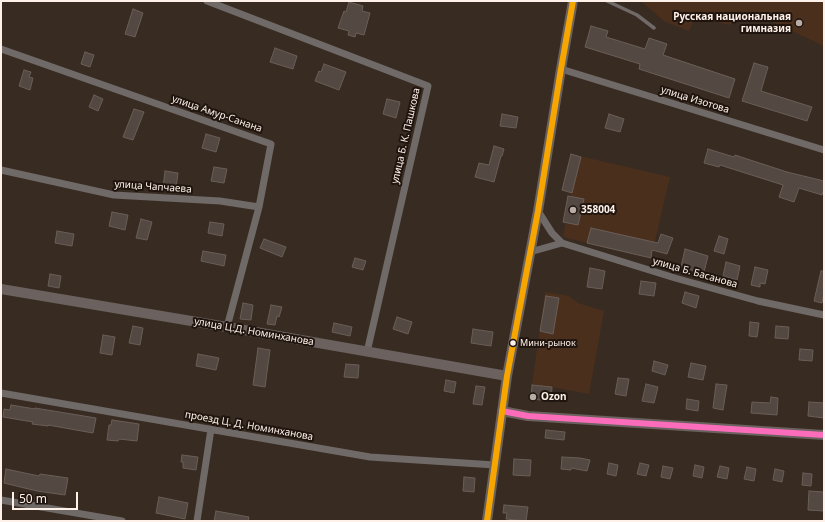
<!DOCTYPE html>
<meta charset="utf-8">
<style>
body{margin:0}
#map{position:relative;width:825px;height:522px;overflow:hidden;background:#382b22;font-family:"Noto Sans",sans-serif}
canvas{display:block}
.frame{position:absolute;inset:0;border:2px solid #fef1ea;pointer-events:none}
.scale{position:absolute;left:12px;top:492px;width:66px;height:18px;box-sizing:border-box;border:2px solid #fef1ea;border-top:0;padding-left:5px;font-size:12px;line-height:14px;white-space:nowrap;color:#fef1ea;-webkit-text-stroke:3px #1f140e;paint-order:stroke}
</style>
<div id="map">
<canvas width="825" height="522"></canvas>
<div class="frame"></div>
<div class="scale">50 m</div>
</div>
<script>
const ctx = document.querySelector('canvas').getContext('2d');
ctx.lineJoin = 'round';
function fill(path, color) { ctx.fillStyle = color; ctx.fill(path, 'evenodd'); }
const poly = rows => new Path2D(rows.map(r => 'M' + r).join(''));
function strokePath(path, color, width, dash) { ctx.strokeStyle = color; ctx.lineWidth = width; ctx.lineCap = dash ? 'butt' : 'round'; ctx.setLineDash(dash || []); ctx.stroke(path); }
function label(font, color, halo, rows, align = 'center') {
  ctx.font = font + ' "Noto Sans",sans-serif'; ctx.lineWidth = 4; ctx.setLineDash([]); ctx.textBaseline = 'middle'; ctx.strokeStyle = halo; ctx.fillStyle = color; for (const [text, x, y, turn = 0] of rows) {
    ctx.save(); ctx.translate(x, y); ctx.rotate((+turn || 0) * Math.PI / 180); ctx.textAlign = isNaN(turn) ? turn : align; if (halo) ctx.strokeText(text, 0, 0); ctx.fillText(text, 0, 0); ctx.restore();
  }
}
fill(poly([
 [641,1,824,1,824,46,753,13,729,25,695,17,689,31,664,21],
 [571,154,670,177,651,258,563,237,571,193,562,190],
 [545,292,569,296,578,303,604,311,589,394,552,387,532,385]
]), '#4a2f1d');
const building = poly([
 [349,2,363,6,362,11,370,13,364,35,356,33,355,37,348,35,349,31,338,28,344,11,346,12,349,2],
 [133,9,143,13,135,37,125,34,133,9],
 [591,26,608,31,606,37,645,49,649,38,667,44,663,55,735,79,729,98,639,69,640,64,585,47,591,26],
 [275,48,297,56,293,69,270,62,275,48],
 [85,52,94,55,90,67,81,64,85,52],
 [754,63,768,67,761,91,812,107,807,121,742,101,754,63],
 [324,64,346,72,339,90,315,81,319,71,321,72,324,64],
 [24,70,31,72,29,77,33,78,30,90,19,86,24,70],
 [94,95,103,99,98,111,89,107,94,95],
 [387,99,400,102,396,118,383,114,387,99],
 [134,109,144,112,133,140,123,137,134,109],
 [502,114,518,117,516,128,500,126,502,114],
 [609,114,624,119,620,132,605,128,609,114],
 [206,134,220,138,216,152,202,148,206,134],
 [494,146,504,149,502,156,501,156,494,182,475,177,479,163,489,165,494,146],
 [708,149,734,157,735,155,787,172,824,181,824,189,822,195,799,188,794,202,779,197,783,185,720,165,719,167,704,163,708,149],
 [571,154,581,157,572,193,562,190,571,154],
 [214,167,227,169,224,183,211,181,214,167],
 [165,171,178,173,176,188,163,187,165,171],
 [568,196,584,199,578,225,563,222,568,196],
 [112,212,128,215,125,230,109,226,112,212],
 [141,219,152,222,147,240,136,238,141,219],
 [210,222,224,224,222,236,208,233,210,222],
 [591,228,658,243,661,234,673,238,667,254,652,250,651,258,587,243,591,228],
 [57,231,74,234,72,246,55,243,57,231],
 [719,236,728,239,724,254,714,251,719,236],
 [264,239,286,247,282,257,260,248,264,239],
 [685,249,708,256,703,276,694,274,695,271,681,267,685,249],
 [203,251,226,255,224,266,201,261,203,251],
 [355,258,366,261,363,270,352,267,355,258],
 [726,262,740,266,737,280,723,276,726,262],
 [755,267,768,270,765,284,760,283,760,287,751,285,755,267],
 [590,268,605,271,602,289,587,287,590,268],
 [821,271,824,271,824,293,822,303,814,301,821,271],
 [50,274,61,276,59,288,48,286,50,274],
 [641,281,656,283,654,296,639,294,641,281],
 [685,292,699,296,696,308,682,303,685,292],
 [546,296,559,298,553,334,540,331,546,296],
 [243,303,253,305,251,320,240,319,243,303],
 [271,305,282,307,279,317,277,316,275,325,267,324,271,305],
 [397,317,412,322,408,334,393,329,397,317],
 [750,322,759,323,757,337,749,336,750,322],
 [334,323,352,327,350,336,332,332,334,323],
 [133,326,143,328,140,345,129,343,133,326],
 [776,326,789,327,788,339,775,338,776,326],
 [473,329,493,332,491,346,471,343,473,329],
 [103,335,115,337,112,355,100,353,103,335],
 [258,348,270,350,265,387,253,385,258,348],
 [800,349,813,350,812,361,799,360,800,349],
 [198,354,219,358,216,370,196,366,198,354],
 [654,361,668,365,665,375,652,371,654,361],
 [691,363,706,366,703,380,688,377,691,363],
 [346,364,359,365,358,378,344,377,346,364],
 [618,378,629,379,626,396,615,394,618,378],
 [446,380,456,382,454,393,444,391,446,380],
 [646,384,658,387,654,403,642,401,646,384],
 [716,384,727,385,723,410,713,408,716,384],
 [532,385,552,387,551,401,531,399,532,385],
 [476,386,485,387,482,405,473,404,476,386],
 [771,397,778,398,777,415,751,413,752,402,770,403,771,397],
 [687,399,699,401,698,411,686,409,687,399],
 [809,402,824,403,824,418,808,416,809,402],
 [11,405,35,409,35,408,96,418,93,433,48,425,48,426,32,424,33,422,3,417,4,409,10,410,11,405],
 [112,420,139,424,137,441,119,439,118,441,107,440,109,425,111,425,112,420],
 [546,430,565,432,564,440,545,438,546,430],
 [182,455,198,457,196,470,183,468,183,462,181,462,182,455],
 [562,457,580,458,590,460,587,471,571,468,571,470,561,469,562,457],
 [514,459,531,460,530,476,513,475,514,459],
 [609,463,618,465,616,476,607,474,609,463],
 [640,463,649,465,646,476,637,474,640,463],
 [695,465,704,467,702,478,693,476,695,465],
 [663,466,673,468,670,479,661,477,663,466],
 [720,466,729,468,727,479,717,477,720,466],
 [747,467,756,469,754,481,744,479,747,467],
 [6,469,39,476,40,474,68,478,65,495,37,491,4,483,6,469],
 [775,469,784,471,782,482,773,480,775,469],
 [803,473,812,474,811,486,802,485,803,473],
 [464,477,475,478,474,492,463,491,464,477],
 [809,491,824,492,824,511,808,510,809,491],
 [159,497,188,503,185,519,156,513,159,497],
 [504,505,528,507,526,521,506,519,507,513,503,513,504,505],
 [216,511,249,517,248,521,214,521,216,511]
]);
fill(building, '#544843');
strokePath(building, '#6a5e58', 1);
strokePath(poly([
 [607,1,637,15,654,28]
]), '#6f6967', 3.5);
strokePath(poly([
 [207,1,428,86,367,352],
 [1,49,271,144,259,207,227,327],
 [561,69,824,150],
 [1,170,114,195,220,201,259,207],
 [538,211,552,233,562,243,675,278,758,301,824,315],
 [530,252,562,243],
 [1,393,370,457,495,465],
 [1,500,122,521],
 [197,521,211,429]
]), '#6f6967', 7);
strokePath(poly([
 [1,289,227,327,507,376],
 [502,411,528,416,824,435],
 [487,521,507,376,538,211,561,69,573,1]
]), '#6b615e', 10);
strokePath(poly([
 [502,411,528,416,824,435]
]), '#fb6dba', 6);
strokePath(poly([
 [487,521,507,376,538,211,561,69,573,1]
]), '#f7a600', 6);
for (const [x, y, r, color] of [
 [799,23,4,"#b9aca4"],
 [573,210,4,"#b9aca4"],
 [513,343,3.5,"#fef1ea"],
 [533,397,4,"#b9aca4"]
]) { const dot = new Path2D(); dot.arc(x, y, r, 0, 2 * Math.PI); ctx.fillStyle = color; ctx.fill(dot); strokePath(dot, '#1f140e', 1.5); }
label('9px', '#fef1ea', '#1f140e', [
 ["Мини-рынок",520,343]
], 'left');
label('bold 10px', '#fef1ea', '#1f140e', [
 ["Русская национальная",791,17,"right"],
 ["гимназия",791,29,"right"],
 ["358004",581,210],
 ["Ozon",541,397]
], 'left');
label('10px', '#fef1ea', '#1f140e', [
 ["улица Изотова",695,100,17],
 ["улица Амур-Санана",217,114,19],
 ["улица Б. К. Пашкова",406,136,-77],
 ["улица Чапчаева",153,187,4],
 ["улица Б. Басанова",695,273,16],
 ["улица Ц.Д. Номинханова",254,332,10],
 ["проезд Ц. Д. Номинханова",249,426,10]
]);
</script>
